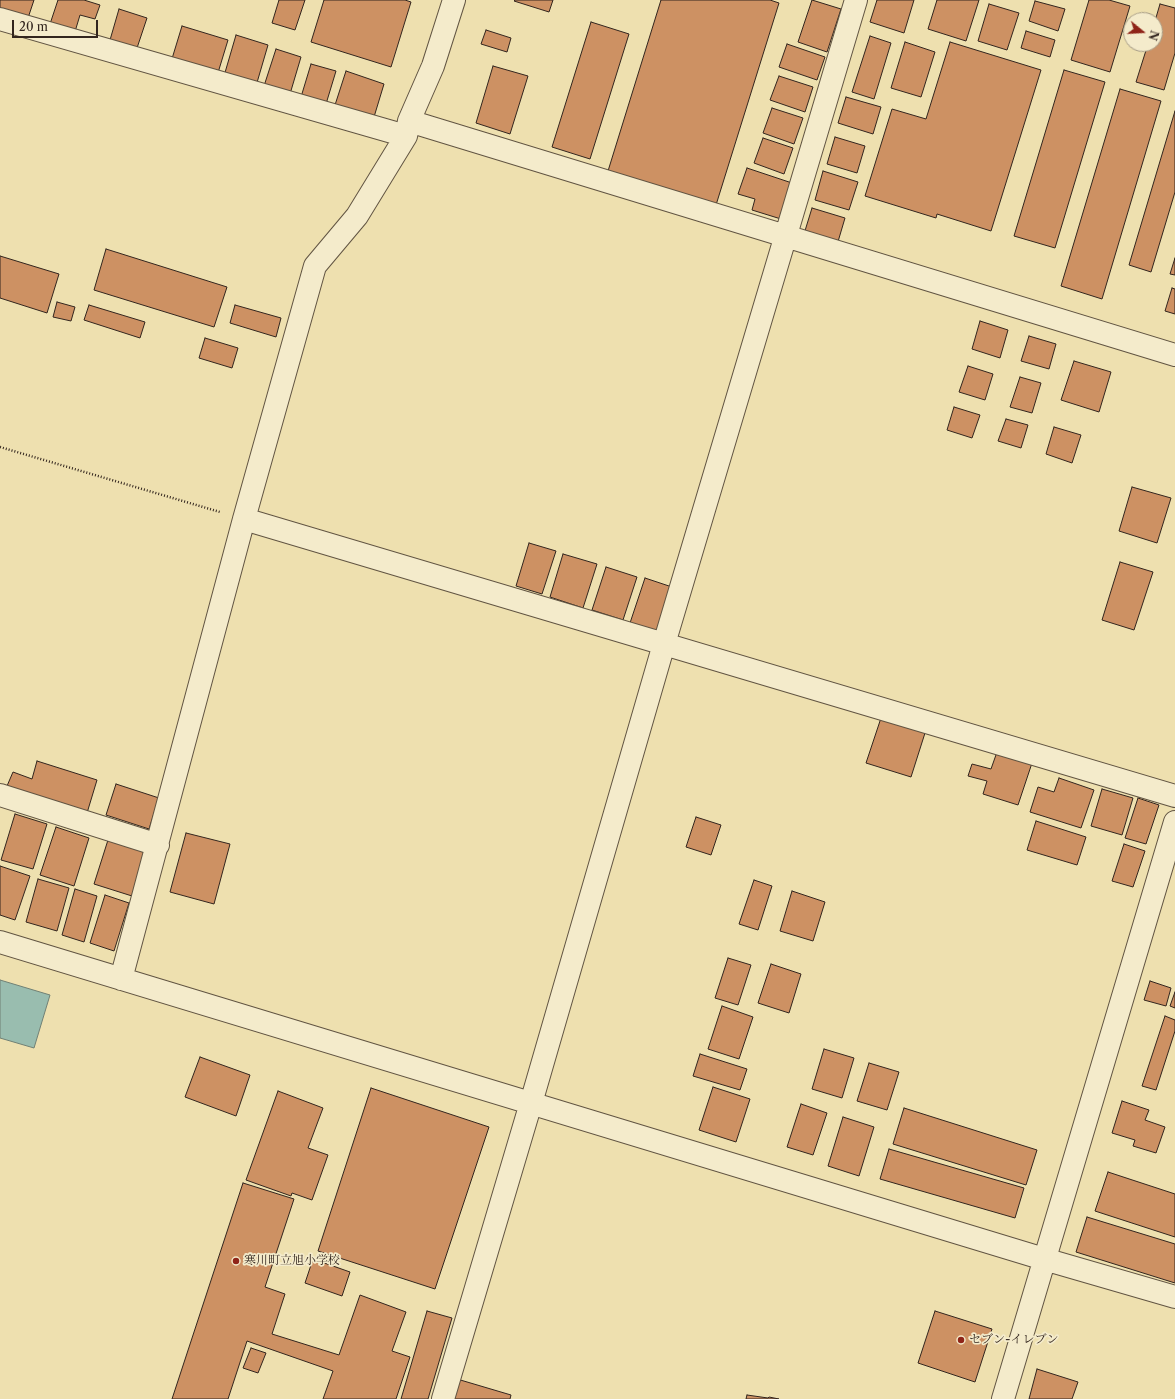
<!DOCTYPE html>
<meta charset="utf-8">
<style>
body{margin:0}
#map{position:relative;width:1175px;height:1399px;overflow:hidden;background:#eee0af;font-family:"Libre Caslon Text",serif}
canvas{display:block}
.north{position:absolute;left:1123px;top:12px;width:40px;height:40px;box-sizing:border-box;background:#f4ebcb;border:1px solid #a69c86;border-radius:50%;rotate:108deg;font-size:11px;font-weight:700;line-height:16px;text-align:center;color:#32251e}
.north::after{content:'';display:block;margin:auto;width:14px;height:18px;background:#8f2418;clip-path:polygon(50% 0,100% 100%,50% 72%,0 100%)}
.scale{position:absolute;left:12px;top:20px;width:86px;height:18px;box-sizing:border-box;border:2px solid #32251e;border-top:0;padding-left:5px;font-size:12px;line-height:14px;white-space:nowrap;color:#32251e;-webkit-text-stroke:3px #f4ebcb;paint-order:stroke}
</style>
<div id="map">
<canvas width="1175" height="1399"></canvas>
<div class="north">N</div>
<div class="scale">20 m</div>
</div>
<script>
const ctx = document.querySelector('canvas').getContext('2d');
ctx.lineJoin = 'round';
function fill(path, color) { ctx.fillStyle = color; ctx.fill(path, 'evenodd'); }
const poly = rows => new Path2D(rows.map(r => 'M' + r).join(''));
function strokePath(path, color, width, dash) { ctx.strokeStyle = color; ctx.lineWidth = width; ctx.lineCap = dash ? 'butt' : 'round'; ctx.setLineDash(dash || []); ctx.stroke(path); }
function label(font, color, halo, rows, align = 'center') {
  ctx.font = font + ' "Libre Caslon Text","Noto Serif JP",serif'; ctx.lineWidth = 3.5; ctx.setLineDash([]); ctx.textBaseline = 'middle'; ctx.strokeStyle = halo; ctx.fillStyle = color; for (const [text, x, y, turn = 0] of rows) {
    ctx.save(); ctx.translate(x, y); ctx.rotate((+turn || 0) * Math.PI / 180); ctx.textAlign = isNaN(turn) ? turn : align; if (halo) ctx.strokeText(text, 0, 0); ctx.fillText(text, 0, 0); ctx.restore();
  }
}
const water = poly([
 [0,980,50,995,34,1048,0,1038,0,980]
]);
fill(water, '#99bdaf');
strokePath(water, '#708075', 1);
const building = poly([
 [0,0,34,0,28,18,0,9,0,0],
 [58,0,84,0,100,5,95,19,80,15,74,35,49,27,58,0],
 [279,0,305,0,295,30,272,23,279,0],
 [324,0,405,0,411,2,391,67,311,42,324,0],
 [515,0,553,0,549,12,514,1,515,0],
 [661,0,770,0,779,3,716,205,608,171,661,0],
 [812,0,841,9,827,52,798,42,812,0],
 [877,0,914,0,904,33,870,22,877,0],
 [937,0,979,0,966,41,928,29,937,0],
 [1089,0,1109,0,1130,6,1110,72,1071,60,1089,0],
 [1035,1,1065,9,1058,31,1029,21,1035,1],
 [989,4,1019,13,1007,50,978,41,989,4],
 [1160,4,1175,8,1175,53,1164,90,1136,82,1148,44,1155,44,1155,21,1160,4],
 [119,9,147,18,137,48,110,40,119,9],
 [591,22,629,34,590,159,552,147,591,22],
 [182,26,228,40,217,76,171,62,182,26],
 [486,30,511,38,507,52,481,44,486,30],
 [1026,31,1055,40,1050,57,1021,48,1026,31],
 [236,35,268,45,256,86,224,76,236,35],
 [870,36,891,43,874,99,852,92,870,36],
 [905,42,935,52,921,97,891,88,905,42],
 [950,42,1041,70,991,231,937,214,936,218,865,196,892,109,926,119,950,42],
 [787,44,825,57,817,80,779,67,787,44],
 [276,49,301,57,290,94,264,86,276,49],
 [311,64,336,71,326,104,301,97,311,64],
 [493,66,528,76,510,134,476,123,493,66],
 [1064,70,1105,82,1055,248,1014,236,1064,70],
 [346,71,384,84,374,117,335,105,346,71],
 [779,76,813,87,805,112,770,100,779,76],
 [1120,89,1161,101,1102,299,1061,286,1120,89],
 [846,97,881,107,873,134,838,123,846,97],
 [772,108,803,118,794,144,763,133,772,108],
 [1175,111,1175,192,1151,272,1129,265,1175,111],
 [835,137,865,146,857,173,827,164,835,137],
 [763,138,793,148,784,174,754,163,763,138],
 [747,168,792,183,781,219,752,210,755,199,738,194,747,168],
 [823,171,858,182,849,210,815,200,823,171],
 [812,208,845,218,837,245,804,234,812,208],
 [106,249,227,287,214,327,94,290,106,249],
 [0,256,59,274,47,313,0,298,0,256],
 [1175,258,1175,275,1170,274,1175,258],
 [1172,288,1175,289,1175,314,1165,311,1172,288],
 [57,302,75,307,71,321,53,317,57,302],
 [89,305,145,322,140,338,84,320,89,305],
 [235,305,281,318,276,337,230,323,235,305],
 [980,321,1008,330,1000,358,972,349,980,321],
 [1029,336,1056,344,1049,369,1021,361,1029,336],
 [205,338,238,348,232,368,199,358,205,338],
 [1074,361,1111,372,1099,412,1061,400,1074,361],
 [968,366,993,374,985,400,959,392,968,366],
 [1020,377,1041,383,1032,413,1010,407,1020,377],
 [954,407,980,415,972,438,947,430,954,407],
 [1006,419,1028,425,1021,448,998,441,1006,419],
 [1054,427,1081,435,1072,463,1046,454,1054,427],
 [1132,487,1171,498,1157,543,1119,531,1132,487],
 [529,543,556,551,542,594,516,586,529,543],
 [563,554,597,564,583,608,550,597,563,554],
 [1120,562,1153,572,1134,630,1102,620,1120,562],
 [606,567,637,577,623,620,592,610,606,567],
 [645,578,675,588,660,633,630,623,645,578],
 [881,718,925,733,911,777,866,763,881,718],
 [997,752,1032,763,1018,805,983,794,987,781,968,776,972,764,991,769,997,752],
 [37,761,97,780,87,813,7,786,13,772,32,779,37,761],
 [1059,778,1094,790,1081,828,1030,812,1038,787,1054,792,1059,778],
 [116,784,159,798,149,829,106,815,116,784],
 [1102,789,1133,798,1122,835,1091,826,1102,789],
 [1138,798,1159,805,1146,844,1125,838,1138,798],
 [15,814,47,824,33,869,1,860,15,814],
 [696,817,721,825,711,855,686,847,696,817],
 [1036,821,1086,837,1077,865,1027,850,1036,821],
 [56,827,89,838,74,886,40,875,56,827],
 [186,833,230,844,214,904,170,892,186,833],
 [108,840,145,852,132,896,94,884,108,840],
 [1124,844,1145,851,1133,887,1112,881,1124,844],
 [0,866,30,876,15,920,0,915,0,866],
 [38,879,69,888,57,931,26,922,38,879],
 [754,880,772,886,758,930,739,924,754,880],
 [75,889,97,896,84,942,62,935,75,889],
 [792,891,825,902,813,941,780,931,792,891],
 [105,895,129,903,114,951,90,943,105,895],
 [728,958,751,965,738,1005,715,998,728,958],
 [771,964,801,974,789,1013,758,1003,771,964],
 [1150,981,1171,988,1166,1006,1144,1000,1150,981],
 [1175,992,1175,1008,1170,1006,1175,992],
 [722,1006,753,1017,739,1059,708,1049,722,1006],
 [1165,1016,1175,1020,1175,1031,1156,1090,1142,1086,1165,1016],
 [824,1049,854,1058,842,1098,812,1089,824,1049],
 [700,1054,747,1069,740,1090,693,1076,700,1054],
 [200,1057,250,1075,236,1116,185,1097,200,1057],
 [869,1063,899,1072,887,1110,857,1101,869,1063],
 [713,1087,750,1099,736,1142,699,1130,713,1087],
 [371,1088,489,1127,435,1289,318,1251,371,1088],
 [278,1091,323,1108,308,1148,328,1155,312,1200,292,1193,291,1196,246,1180,278,1091],
 [1122,1101,1149,1110,1145,1120,1165,1127,1156,1153,1133,1146,1135,1140,1112,1133,1122,1101],
 [801,1104,827,1113,813,1155,787,1147,801,1104],
 [904,1108,1037,1150,1026,1185,893,1144,904,1108],
 [843,1117,874,1127,859,1176,828,1166,843,1117],
 [889,1149,1024,1188,1015,1218,880,1179,889,1149],
 [1108,1172,1175,1194,1175,1237,1095,1211,1108,1172],
 [243,1183,294,1199,265,1287,285,1294,272,1334,339,1355,360,1295,406,1312,392,1351,410,1357,396,1399,323,1399,333,1371,247,1341,228,1399,172,1399,243,1183],
 [1087,1217,1175,1244,1175,1283,1076,1252,1087,1217],
 [313,1259,350,1272,342,1296,305,1283,313,1259],
 [427,1311,452,1318,428,1399,401,1399,427,1311],
 [935,1311,992,1329,975,1382,918,1363,935,1311],
 [251,1348,266,1353,258,1373,243,1368,251,1348],
 [1037,1369,1078,1382,1072,1399,1029,1399,1037,1369],
 [457,1379,511,1395,510,1399,451,1399,457,1379],
 [747,1395,768,1398,769,1397,779,1399,746,1399,747,1395]
]);
fill(building, '#cd9163');
strokePath(building, '#32251e', 1);
const minor = poly([
 [0,19,406,136],
 [409,121,1175,355],
 [244,519,1175,796],
 [0,795,158,845],
 [0,942,1044,1259,1175,1297],
 [121,979,244,519,315,266,357,216,406,136,409,121,433,66,454,0],
 [443,1399,531,1103,664,644,856,0],
 [1003,1399,1175,822]
]);
strokePath(minor, '#615442', 24);
strokePath(poly([
 [0,447,220,512]
]), '#32251e', 2.5, [1, 2]);
strokePath(minor, '#f4ebcb', 22);
for (const [x, y, r, color] of [
 [236,1261,4,"#8f2418"],
 [961,1340,4,"#8f2418"]
]) { const dot = new Path2D(); dot.arc(x, y, r, 0, 2 * Math.PI); ctx.fillStyle = color; ctx.fill(dot); strokePath(dot, '#f4ebcb', 1.5); }
label('12px', '#32251e', '#f4ebcb', [
 ["寒川町立旭小学校",244,1261],
 ["セブン-イレブン",969,1340]
], 'left');
</script>
